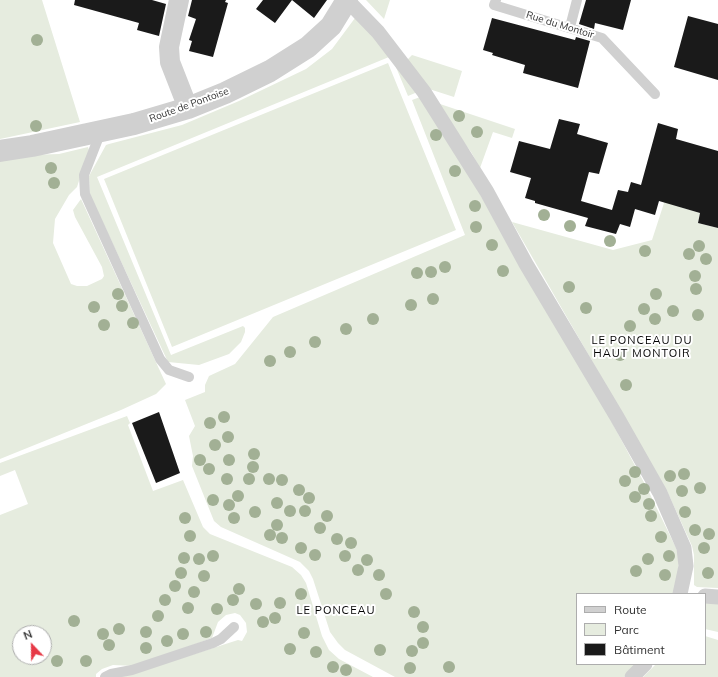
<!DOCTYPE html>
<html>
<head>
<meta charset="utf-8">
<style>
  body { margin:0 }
  #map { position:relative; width:718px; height:677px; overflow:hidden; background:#fff; font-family:Mulish,sans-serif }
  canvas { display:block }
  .legend { position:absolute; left:576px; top:593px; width:130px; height:72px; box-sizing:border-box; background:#fff; border:1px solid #adadad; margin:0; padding:5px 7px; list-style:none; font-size:12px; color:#333 }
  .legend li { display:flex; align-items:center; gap:8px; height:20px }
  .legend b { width:20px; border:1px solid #adadad }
  .north { position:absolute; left:12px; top:625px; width:40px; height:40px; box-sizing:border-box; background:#fff; border:1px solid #adadad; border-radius:50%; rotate:338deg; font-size:11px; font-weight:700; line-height:16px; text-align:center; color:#333 }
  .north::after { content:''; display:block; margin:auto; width:14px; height:18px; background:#e63946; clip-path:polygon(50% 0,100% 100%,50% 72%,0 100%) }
</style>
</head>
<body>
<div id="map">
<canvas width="718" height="677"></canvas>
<ul class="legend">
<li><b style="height:5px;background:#d0d0d0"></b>Route</li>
<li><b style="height:11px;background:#e6ecdf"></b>Parc</li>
<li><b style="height:11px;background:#1a1a1a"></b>Bâtiment</li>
</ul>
<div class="north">N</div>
</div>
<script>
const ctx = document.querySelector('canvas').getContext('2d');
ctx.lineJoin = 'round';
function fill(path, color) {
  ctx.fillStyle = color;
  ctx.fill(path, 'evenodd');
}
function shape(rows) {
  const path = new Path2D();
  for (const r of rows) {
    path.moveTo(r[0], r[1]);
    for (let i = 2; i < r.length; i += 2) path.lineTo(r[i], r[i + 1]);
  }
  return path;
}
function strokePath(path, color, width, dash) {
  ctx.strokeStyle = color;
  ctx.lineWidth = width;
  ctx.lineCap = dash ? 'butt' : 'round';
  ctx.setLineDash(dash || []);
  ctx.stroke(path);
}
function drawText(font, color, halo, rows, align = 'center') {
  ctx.font = font + ' Mulish,sans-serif';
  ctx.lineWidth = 4;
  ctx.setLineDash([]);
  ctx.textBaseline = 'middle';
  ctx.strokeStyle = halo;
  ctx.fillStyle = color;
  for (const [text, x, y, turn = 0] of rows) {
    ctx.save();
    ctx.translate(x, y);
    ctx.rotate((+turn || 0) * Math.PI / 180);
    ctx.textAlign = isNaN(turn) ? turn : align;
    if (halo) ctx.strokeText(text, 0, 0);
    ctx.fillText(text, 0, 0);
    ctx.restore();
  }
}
const green = shape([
  [0,0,42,0,80,122,0,139],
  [366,0,390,0,384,19],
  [355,18,369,29,420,91,408,96,393,60,389,57,97,177,171,355,243,326,245,328,245,332,241,342,229,354,199,365,168,362,90,195,89,176,106,145,109,144,182,125,239,101,306,69,332,49],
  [412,55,462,71,454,97,426,88,407,60],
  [388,63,456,230,172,347,104,179],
  [423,96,607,413,648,490,677,550,679,560,678,574,673,594,577,594,577,664,637,664,624,677,395,677,345,650,338,643,330,632,313,579,309,571,300,562,221,527,214,521,192,466,193,456,189,436,195,426,185,400,205,392,205,385,209,376,235,364,273,317,465,235,412,100],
  [434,102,515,129,512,138,493,132,480,168,471,152],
  [88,147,89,150,77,187,69,195,55,219,53,243,71,284,77,286,87,286,102,279,104,276,102,267,75,217,73,210,81,199,166,384,156,394,121,410,0,459,0,156,59,154],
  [665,200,680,205,680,207,700,213,698,223,718,228,718,588,697,587,694,585,694,555,692,546,667,491,512,222,613,250,652,240],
  [127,416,130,423,128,425,153,491,183,480,203,527,210,534,292,567,301,575,306,583,322,636,329,650,339,659,373,677,115,677,129,675,238,640,242,641,247,632,246,623,240,615,235,613,226,615,218,622,212,638,135,666,113,665,102,669,96,674,96,677,0,677,0,515,28,504,15,470,0,476,0,463],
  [20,633,44,633,44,657,20,657],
  [705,602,718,602,718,632,705,629],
  [705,636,718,640,718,677,643,677,656,664,705,664]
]);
const building = shape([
  [75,0,152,0,166,4,159,36,137,30,139,23,74,5],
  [192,0,226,0,225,2,228,3,213,57,189,51,192,41,189,40,196,19,188,16],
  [263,0,327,0,314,18,292,0,275,23,256,9],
  [586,0,631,0,623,30,595,23,594,29,579,24],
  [688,16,718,24,718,80,674,67],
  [492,18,575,40,576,37,590,41,578,88,523,73,525,65,492,55,493,53,483,50],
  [559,119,580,124,577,134,608,143,599,174,589,172,581,201,612,210,618,190,628,192,631,182,641,185,658,123,678,129,676,139,718,151,718,228,698,223,700,213,659,201,655,215,635,209,630,227,620,224,616,234,585,226,588,218,535,203,535,201,525,198,531,178,510,172,519,141,550,149],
  [159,412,180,473,156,483,132,423]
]);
const service = shape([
  [496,0,494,5,602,38,655,94],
  [570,27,577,0],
  [99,132,98,139,84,175,85,194,160,359,169,370,189,377],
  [105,677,111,674,132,670,213,643,221,639,234,627]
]);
const pedestrian = shape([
  [347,0,378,32,424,92,487,192,526,264,617,417,660,493,684,548,686,566,680,594],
  [705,596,718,597],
  [632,677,645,664]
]);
const minor = shape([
  [179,0,169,47,170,62,188,108]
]);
const tertiary = shape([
  [0,151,32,146,134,124,188,108,225,93,270,71,308,47,331,26,347,0]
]);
const trees = [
  [37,40],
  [459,116],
  [36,126],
  [477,132],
  [436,135],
  [51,168],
  [455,171],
  [54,183],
  [475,206],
  [544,215],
  [570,226],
  [476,227],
  [610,241],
  [492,245],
  [699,246],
  [645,251],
  [689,254],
  [706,259],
  [445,267],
  [503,271],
  [431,272],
  [417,273],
  [695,276],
  [569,287],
  [696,289],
  [118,294],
  [656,294],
  [433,299],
  [411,305],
  [122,306],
  [94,307],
  [586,308],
  [644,309],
  [673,311],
  [698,315],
  [373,319],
  [655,319],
  [133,323],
  [104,325],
  [630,326],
  [346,329],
  [315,342],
  [290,352],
  [620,355],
  [270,361],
  [626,385],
  [224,417],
  [210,423],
  [228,437],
  [215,445],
  [254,454],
  [200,460],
  [229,460],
  [253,467],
  [209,469],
  [635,472],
  [684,474],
  [670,476],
  [227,479],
  [249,479],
  [269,479],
  [282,480],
  [625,481],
  [700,488],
  [644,489],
  [299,490],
  [682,491],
  [238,496],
  [635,497],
  [309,498],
  [213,500],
  [277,503],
  [649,504],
  [229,505],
  [290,511],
  [305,511],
  [255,512],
  [685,512],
  [327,516],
  [651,516],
  [185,518],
  [234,518],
  [277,525],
  [320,528],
  [695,530],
  [709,534],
  [270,535],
  [190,536],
  [661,537],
  [282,538],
  [337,539],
  [351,543],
  [301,548],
  [704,548],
  [315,555],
  [213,556],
  [345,556],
  [669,556],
  [184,558],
  [199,559],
  [648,559],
  [367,560],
  [358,570],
  [636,571],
  [181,573],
  [708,573],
  [379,575],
  [665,575],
  [204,576],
  [175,586],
  [239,589],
  [194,592],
  [301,594],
  [386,594],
  [165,600],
  [233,600],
  [280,603],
  [256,604],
  [188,608],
  [217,609],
  [414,612],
  [158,616],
  [275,618],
  [74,621],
  [263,622],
  [423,627],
  [119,629],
  [146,632],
  [206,632],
  [304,633],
  [103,634],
  [183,634],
  [167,641],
  [423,643],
  [109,645],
  [146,648],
  [290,649],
  [380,650],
  [412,651],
  [316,652],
  [57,661],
  [86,661],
  [333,667],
  [449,667],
  [410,668],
  [346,670]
];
const streetNames = [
  ["Rue du Montoir",560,25,17],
  ["Route de Pontoise",189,105,-20]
];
const neighbourhoodNames = [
  ["LE PONCEAU DU",642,341],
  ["HAUT MONTOIR",642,354],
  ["LE PONCEAU",336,611]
];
fill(green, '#e6ecdf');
fill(building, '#1a1a1a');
strokePath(service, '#d0d0d0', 10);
strokePath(pedestrian, '#d0d0d0', 15);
strokePath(minor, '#d0d0d0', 20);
strokePath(tertiary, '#d0d0d0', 22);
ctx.fillStyle = '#a2b095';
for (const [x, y] of trees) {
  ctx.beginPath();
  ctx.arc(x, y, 6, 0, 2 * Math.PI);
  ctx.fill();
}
drawText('10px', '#333', '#fff', streetNames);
ctx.letterSpacing = '1px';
drawText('11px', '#000', '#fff', neighbourhoodNames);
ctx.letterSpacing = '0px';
</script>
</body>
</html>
